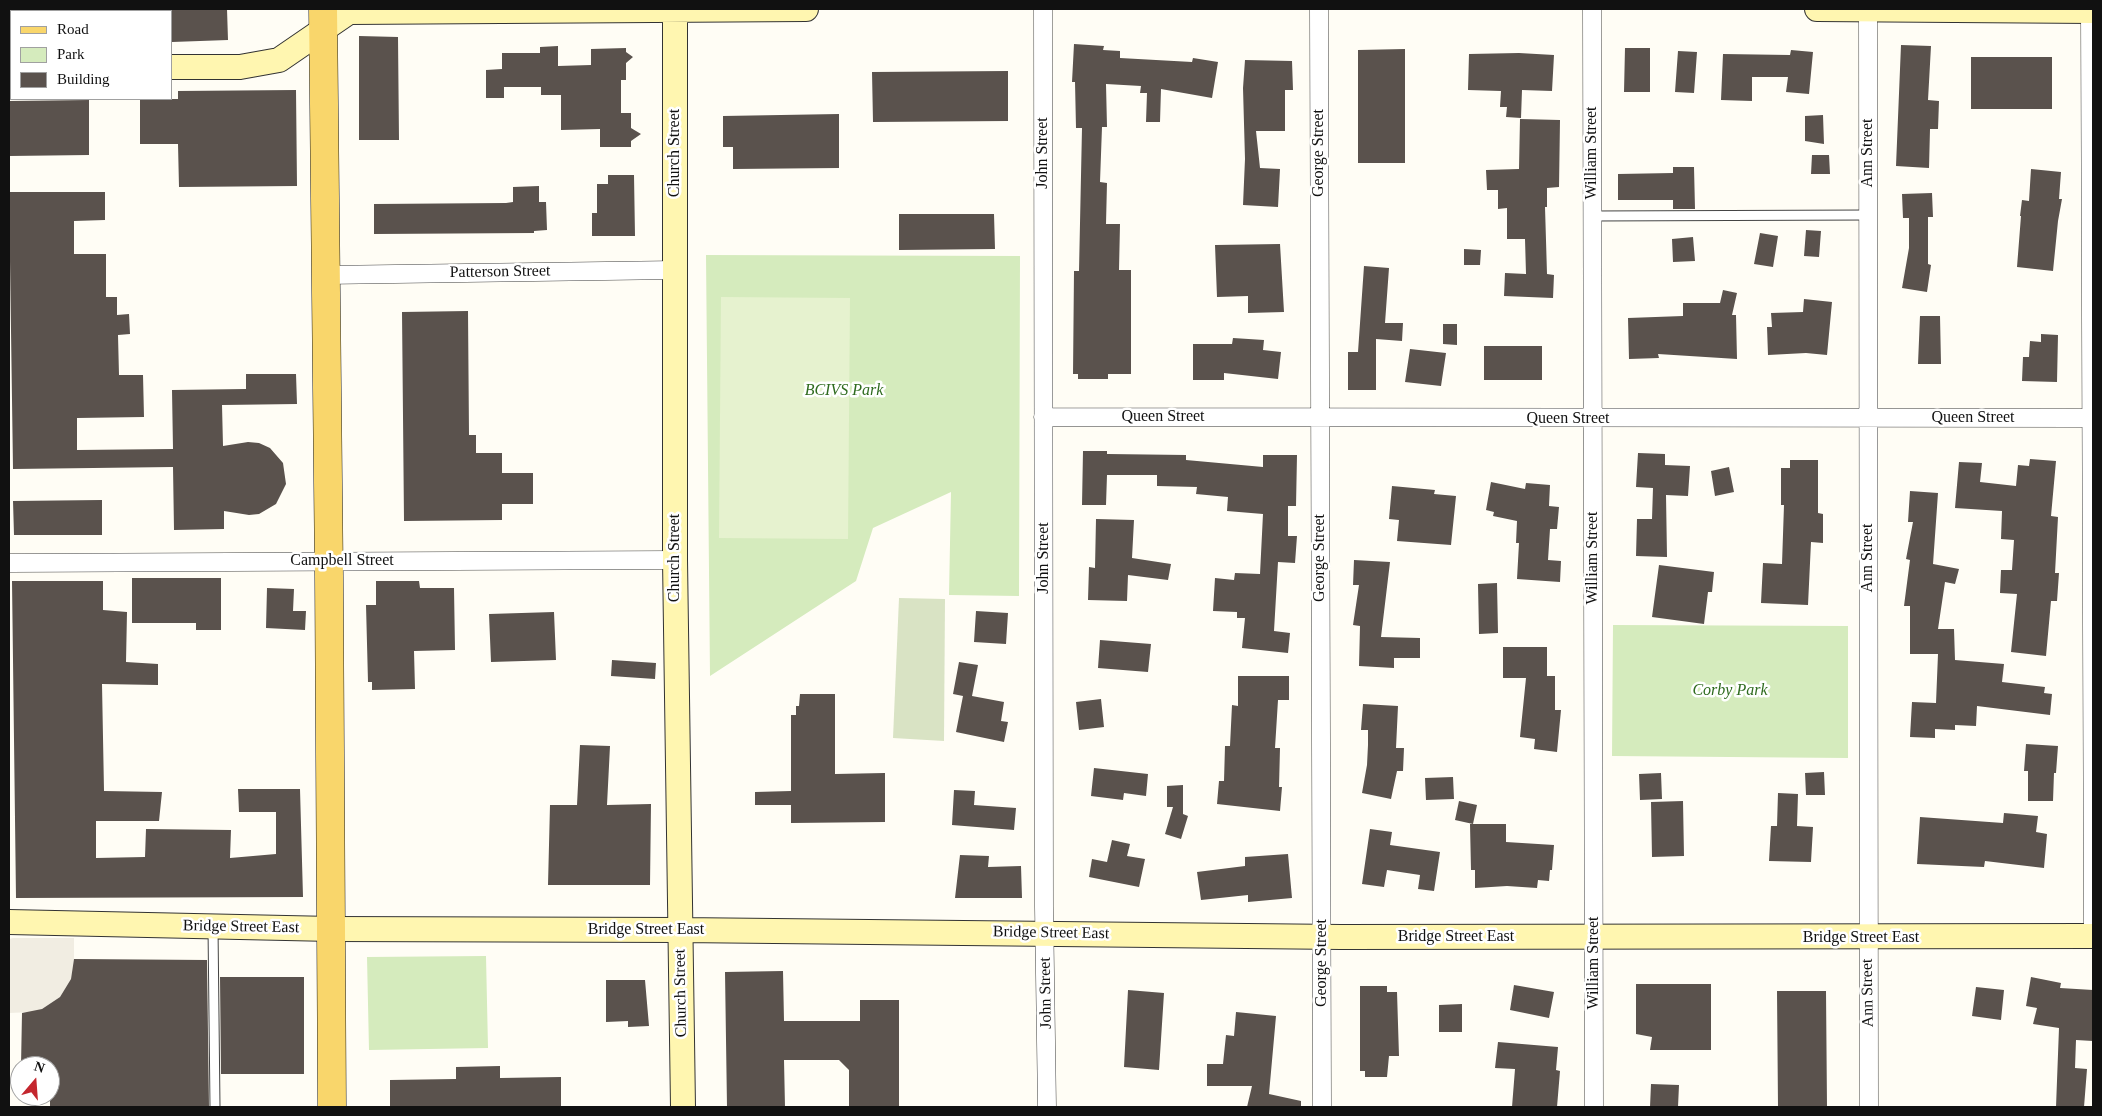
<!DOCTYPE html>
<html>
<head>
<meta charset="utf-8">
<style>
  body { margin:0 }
  #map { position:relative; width:2102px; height:1116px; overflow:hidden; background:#fffdf5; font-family:"Times New Roman",serif }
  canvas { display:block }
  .frame { position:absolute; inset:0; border:10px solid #111; pointer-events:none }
  .legend { position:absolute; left:10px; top:10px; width:162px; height:90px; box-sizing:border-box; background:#fff; border:1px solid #a0a0a0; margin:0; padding:6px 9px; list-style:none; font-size:15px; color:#111 }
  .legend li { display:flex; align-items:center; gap:10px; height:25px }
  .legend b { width:25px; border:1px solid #a0a0a0 }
  .north { position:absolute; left:10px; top:1056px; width:50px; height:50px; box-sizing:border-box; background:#fff; border:1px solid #a0a0a0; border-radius:50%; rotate:18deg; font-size:14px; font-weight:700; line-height:20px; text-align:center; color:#111 }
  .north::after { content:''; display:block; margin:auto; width:18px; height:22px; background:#c4262e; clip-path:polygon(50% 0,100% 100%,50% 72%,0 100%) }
</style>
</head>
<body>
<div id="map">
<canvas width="2102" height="1116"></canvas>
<div class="frame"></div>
<ul class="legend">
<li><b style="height:6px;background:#f9d66b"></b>Road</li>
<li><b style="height:14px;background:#d5ebbd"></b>Park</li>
<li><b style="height:14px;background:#5a524d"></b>Building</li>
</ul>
<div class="north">N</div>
</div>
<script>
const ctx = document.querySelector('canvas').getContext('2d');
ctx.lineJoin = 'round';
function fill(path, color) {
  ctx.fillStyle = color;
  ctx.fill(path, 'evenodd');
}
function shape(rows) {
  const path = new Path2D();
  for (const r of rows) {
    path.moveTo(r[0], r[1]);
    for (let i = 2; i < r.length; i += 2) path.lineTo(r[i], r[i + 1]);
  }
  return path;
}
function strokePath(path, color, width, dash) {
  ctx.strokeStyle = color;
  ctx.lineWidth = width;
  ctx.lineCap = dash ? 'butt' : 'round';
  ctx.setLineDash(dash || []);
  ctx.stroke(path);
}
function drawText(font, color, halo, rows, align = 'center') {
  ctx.font = font + ' "Times New Roman",serif';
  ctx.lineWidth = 5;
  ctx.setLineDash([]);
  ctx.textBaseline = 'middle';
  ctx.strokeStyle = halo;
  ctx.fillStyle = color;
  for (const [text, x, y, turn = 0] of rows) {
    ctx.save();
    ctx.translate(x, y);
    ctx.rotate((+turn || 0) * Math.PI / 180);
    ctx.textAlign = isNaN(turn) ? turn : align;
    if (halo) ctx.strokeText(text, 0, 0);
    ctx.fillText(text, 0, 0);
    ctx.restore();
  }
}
const green = shape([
  [706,255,1020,256,1019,596,949,595,951,492,873,528,856,581,710,676],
  [1613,625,1848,626,1848,758,1612,756],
  [486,956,488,1048,369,1050,367,957]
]);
const cemetery = shape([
  [899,598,945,599,944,741,893,738]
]);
const pitch = shape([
  [721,297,850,298,848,539,719,538]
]);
const plaza = shape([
  [13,938,74,938,74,959,71,979,60,997,42,1009,32,1012,9,1013,9,939]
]);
const building = shape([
  [171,9,227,9,228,40,172,42],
  [359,36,398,37,399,140,359,140],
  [1074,44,1104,46,1103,50,1120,51,1120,58,1192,62,1193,58,1218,62,1212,98,1161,89,1160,122,1146,122,1147,93,1140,93,1141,86,1106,84,1107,127,1102,127,1100,182,1107,183,1106,224,1120,224,1119,270,1131,270,1131,374,1108,374,1108,379,1078,379,1078,374,1073,374,1074,271,1079,271,1082,128,1076,128,1075,82,1072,82],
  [1901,45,1931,46,1928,100,1939,101,1938,129,1930,129,1929,168,1896,166],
  [558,46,558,66,591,65,591,49,626,48,626,52,633,57,626,63,626,80,621,80,621,113,631,113,631,128,641,134,631,141,631,147,600,147,600,129,561,130,561,95,541,95,541,87,504,87,504,98,486,98,486,70,502,69,502,53,540,53,540,47],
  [1625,48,1650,48,1650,92,1624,92],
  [1405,49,1405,163,1358,163,1358,50],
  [1791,50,1813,52,1809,94,1786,92,1788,77,1752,77,1752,101,1721,100,1723,54,1790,55],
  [1678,51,1697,52,1694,93,1675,92],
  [1519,53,1554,55,1552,91,1522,90,1521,118,1506,117,1507,107,1500,107,1501,91,1468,90,1469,54],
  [1971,57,2052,57,2052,109,1971,109],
  [1245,60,1292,61,1293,90,1285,90,1285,131,1256,131,1260,168,1280,169,1278,207,1243,205,1245,159,1243,88],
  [1008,71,1008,121,873,122,872,72],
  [296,90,297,186,179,187,178,144,140,144,140,99,178,99,178,91],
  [89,100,89,155,9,156,9,101],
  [839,114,839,168,733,169,733,147,723,147,723,116],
  [1823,115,1824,144,1805,141,1805,116],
  [1520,119,1560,120,1559,187,1547,188,1547,207,1545,207,1547,274,1554,275,1553,298,1504,296,1505,273,1526,274,1525,239,1507,239,1507,208,1498,209,1498,190,1487,190,1486,170,1519,169],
  [1812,155,1829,155,1830,174,1811,174],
  [1673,167,1694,167,1695,209,1673,209,1673,200,1618,200,1618,174,1673,173],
  [2031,169,2061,172,2059,199,2062,199,2058,221,2053,271,2017,267,2021,216,2020,216,2022,200,2029,201],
  [608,175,634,175,635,236,592,236,592,213,597,213,597,184,608,184],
  [539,186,539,202,546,202,547,230,534,231,534,233,374,234,374,204,506,203,513,202,513,187],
  [9,192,105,192,105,220,74,221,74,254,106,254,106,297,117,297,117,315,129,314,130,334,118,335,119,375,143,375,144,417,77,418,77,450,173,449,172,390,246,389,246,374,296,374,297,404,222,405,223,446,248,442,259,443,270,448,283,463,286,484,276,504,259,514,249,515,224,511,224,529,174,530,173,467,13,469],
  [1932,193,1933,217,1928,217,1928,264,1931,265,1927,292,1902,288,1909,248,1909,218,1903,218,1902,194],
  [899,214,994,214,995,249,899,250],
  [1806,230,1821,231,1819,257,1804,256],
  [1760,233,1778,236,1773,267,1754,264],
  [1693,237,1695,261,1673,262,1672,239],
  [1280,244,1284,312,1248,313,1248,296,1217,297,1215,245],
  [1464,249,1481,250,1480,265,1464,265],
  [1364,266,1389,268,1385,323,1403,323,1402,341,1376,339,1376,390,1348,390,1348,352,1358,352],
  [1723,290,1737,293,1732,315,1736,315,1737,359,1658,354,1659,358,1629,359,1628,318,1683,316,1683,303,1720,303],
  [1804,299,1832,302,1827,355,1806,353,1768,355,1767,327,1772,327,1771,313,1803,312],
  [468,311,469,435,476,435,476,453,502,453,502,473,533,473,533,504,502,504,502,520,404,521,402,312],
  [1920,316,1940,316,1941,364,1918,364],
  [1443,324,1457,324,1457,345,1443,344],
  [2041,334,2058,335,2057,382,2022,381,2023,357,2029,357,2030,341,2041,342],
  [1233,338,1264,340,1263,350,1281,352,1278,379,1224,373,1224,380,1193,380,1193,344,1232,344],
  [1484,346,1542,346,1542,380,1484,380],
  [1410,349,1446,353,1441,386,1405,382],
  [1083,451,1107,451,1107,454,1186,455,1186,460,1263,467,1263,455,1297,455,1296,506,1288,506,1288,536,1297,536,1295,563,1278,562,1274,631,1290,633,1288,653,1242,648,1245,618,1237,618,1237,612,1213,611,1215,578,1234,580,1235,573,1260,574,1263,514,1227,511,1228,497,1196,494,1197,487,1157,486,1157,475,1107,475,1106,505,1082,505],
  [1638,453,1665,454,1665,465,1690,466,1688,496,1666,495,1667,557,1636,556,1637,519,1652,519,1653,488,1636,487],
  [2030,459,2056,461,2051,516,2058,517,2055,573,2059,573,2057,601,2051,601,2046,656,2011,652,2017,594,2000,593,2001,570,2012,570,2014,540,2001,539,2002,511,1955,508,1959,462,1982,463,1980,482,2016,486,2018,465,2029,466],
  [1790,460,1818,460,1818,513,1823,514,1823,543,1811,542,1808,605,1761,603,1763,563,1782,564,1784,505,1781,505,1781,468,1790,468],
  [1729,467,1734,492,1715,496,1711,471],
  [1491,482,1525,489,1526,483,1550,485,1549,506,1559,507,1557,529,1550,529,1548,560,1561,561,1560,582,1517,579,1519,543,1516,543,1517,521,1493,516,1494,512,1486,510],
  [1392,486,1435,490,1434,494,1456,496,1451,545,1397,541,1399,520,1389,519],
  [1910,491,1938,493,1933,564,1959,569,1955,584,1945,582,1938,629,1954,629,1955,660,2004,664,2002,682,2045,687,2044,693,2052,694,2050,715,1977,706,1976,726,1955,725,1955,730,1935,729,1935,738,1910,737,1912,702,1936,703,1938,654,1910,654,1910,606,1904,606,1910,560,1906,559,1913,522,1908,522],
  [102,500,102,535,14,535,13,501],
  [1096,519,1134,520,1132,558,1171,564,1168,580,1128,575,1127,601,1088,600,1089,567,1095,568],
  [1354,560,1390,562,1381,637,1420,638,1420,658,1394,658,1394,668,1359,666,1360,626,1353,625,1359,585,1353,585],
  [1659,565,1714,572,1712,592,1708,592,1704,624,1652,617],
  [132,578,221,578,221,630,196,630,196,623,132,623],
  [12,581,103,581,103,610,127,612,126,662,158,664,158,685,102,684,104,791,162,792,159,821,96,821,96,858,145,857,146,829,231,830,230,858,276,854,276,812,239,812,238,789,300,789,303,897,16,898],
  [376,581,419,581,420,588,454,588,455,650,414,651,415,689,372,690,372,682,368,682,366,605,376,605],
  [1497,583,1498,633,1479,634,1478,584],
  [267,588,294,589,293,611,306,611,305,630,266,628],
  [976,611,1008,613,1006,644,974,642],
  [554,612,556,660,491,662,489,614],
  [1100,640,1151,644,1148,672,1098,668],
  [1503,647,1547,647,1547,676,1555,676,1555,710,1561,710,1557,752,1534,749,1535,739,1520,737,1526,678,1503,678],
  [612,660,656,663,655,679,611,676],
  [959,662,978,665,972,696,1004,702,1001,721,1008,722,1004,742,956,732,963,696,953,694],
  [1238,676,1289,676,1289,700,1278,700,1275,748,1280,748,1279,787,1282,787,1280,811,1217,804,1219,781,1224,781,1225,746,1230,746,1232,705,1238,706],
  [800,694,835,694,835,774,885,773,885,822,791,823,791,805,755,805,755,792,791,791,791,715,796,715,796,706,799,706],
  [1101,699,1104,727,1079,730,1076,702],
  [1363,704,1398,706,1396,748,1404,748,1403,771,1397,771,1391,799,1362,793,1367,765,1368,745,1368,730,1361,730],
  [2026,744,2058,746,2056,773,2054,773,2053,801,2028,801,2028,771,2024,771],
  [580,745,610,746,607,805,651,804,650,885,548,885,550,805,577,805],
  [1094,768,1148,774,1146,796,1124,793,1123,800,1091,796],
  [1824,772,1825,795,1806,795,1805,773],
  [1661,773,1662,799,1640,800,1639,774],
  [1453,777,1454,799,1426,800,1425,778],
  [1183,785,1183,814,1188,816,1181,839,1165,834,1173,807,1167,807,1167,786],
  [954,790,975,791,974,805,1016,808,1014,830,952,825],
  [1778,793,1798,794,1797,826,1813,827,1811,862,1769,861,1771,826,1777,826],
  [1459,801,1477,805,1473,824,1455,820],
  [1683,801,1684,856,1652,857,1651,802],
  [2004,813,2038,816,2036,832,2047,834,2044,868,1985,861,1984,867,1917,864,1920,817,2003,823],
  [1470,824,1506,824,1506,842,1554,845,1552,870,1550,870,1549,881,1538,880,1537,888,1507,886,1475,888,1475,870,1471,870],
  [1370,829,1392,832,1390,845,1440,852,1434,891,1418,889,1420,875,1387,870,1384,887,1362,884],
  [1112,840,1130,844,1127,856,1145,859,1139,887,1089,877,1092,859,1107,862],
  [1288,854,1292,898,1248,902,1248,895,1201,900,1197,872,1245,866,1245,857],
  [960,855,989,856,988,867,1021,866,1022,898,955,898],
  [74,959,207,960,209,1107,50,1107,50,1066,21,1066,22,1013,42,1009,60,997,71,979],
  [783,971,784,1021,860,1021,860,1000,899,1000,899,1107,849,1107,849,1070,839,1060,784,1060,785,1107,727,1107,725,972],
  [220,977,304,977,304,1074,221,1074],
  [2031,977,2061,983,2060,988,2093,990,2093,1041,2076,1040,2075,1068,2087,1069,2084,1107,2056,1107,2059,1028,2033,1024,2037,1008,2026,1006],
  [606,980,645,980,649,1026,628,1027,628,1021,606,1022],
  [1636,984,1711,984,1711,1050,1650,1050,1652,1037,1636,1034],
  [1514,985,1554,992,1549,1018,1510,1010],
  [1360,986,1387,986,1387,992,1397,992,1399,1056,1389,1056,1387,1077,1365,1077,1365,1071,1360,1071],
  [1976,987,2004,990,2001,1020,1972,1016],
  [1128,990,1164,993,1159,1070,1124,1067],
  [1777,991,1826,991,1827,1107,1778,1107],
  [1462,1004,1462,1032,1439,1032,1439,1005],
  [1236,1012,1276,1016,1269,1094,1301,1101,1301,1107,1247,1107,1252,1086,1207,1086,1207,1064,1223,1064,1226,1035,1234,1036],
  [1498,1042,1558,1047,1556,1070,1560,1071,1557,1107,1512,1107,1515,1069,1495,1068],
  [500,1066,500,1078,561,1077,561,1107,390,1107,390,1080,456,1079,456,1067],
  [1651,1084,1679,1085,1678,1107,1650,1107]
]);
const lane = shape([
  [1592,216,1868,215],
  [213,927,215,1107]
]);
const street = shape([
  [1043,9,1044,907,1047,1107],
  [1319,9,1322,1107],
  [1592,9,1594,1107],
  [1868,9,1869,1107],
  [2090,9,2093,930],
  [325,275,675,270],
  [1043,417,2093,418],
  [9,563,675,560]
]);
const secondary = shape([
  [675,9,675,560,683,1107],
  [1817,9,2093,11],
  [9,64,11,65],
  [171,67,240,67,279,60,349,12,806,9],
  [9,922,332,929,680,930,1341,937,2093,936]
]);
const primary = shape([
  [323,9,329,576,332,1107]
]);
const streetNames = [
  ["Church Street",675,153,-90],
  ["John Street",1043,153,-90],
  ["George Street",1319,153,-90],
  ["William Street",1592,153,-90],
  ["Ann Street",1868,153,-90],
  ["Patterson Street",500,272,-1],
  ["Queen Street",1163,417],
  ["Queen Street",1973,418],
  ["Queen Street",1568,419],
  ["Church Street",675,558,-90],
  ["John Street",1044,558,-90],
  ["George Street",1320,558,-90],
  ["William Street",1593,558,-90],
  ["Ann Street",1868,558,-90],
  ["Campbell Street",342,561],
  ["Bridge Street East",241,927,1],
  ["Bridge Street East",646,930],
  ["Bridge Street East",1051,933,1],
  ["Bridge Street East",1456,937],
  ["Bridge Street East",1861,938],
  ["George Street",1322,963,-90],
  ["William Street",1594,963,-90],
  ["Church Street",681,993,-91],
  ["John Street",1046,993,-91],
  ["Ann Street",1868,993,-91]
];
const parkNames = [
  ["BCIVS Park",844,391],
  ["Corby Park",1730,691]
];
fill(green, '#d5ebbd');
fill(cemetery, '#d9e3c4');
fill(pitch, '#e6f2cf');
fill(plaza, '#f1ede2');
fill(building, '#5a524d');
strokePath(lane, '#444', 11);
strokePath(street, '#444', 19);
strokePath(secondary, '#333', 26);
strokePath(primary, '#222', 29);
strokePath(lane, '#fff', 9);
strokePath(street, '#fff', 18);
strokePath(secondary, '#fff6b0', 24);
strokePath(primary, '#f9d66b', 28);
drawText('16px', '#111', '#fff', streetNames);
drawText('italic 16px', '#2f6b1f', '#fff', parkNames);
</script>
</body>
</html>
